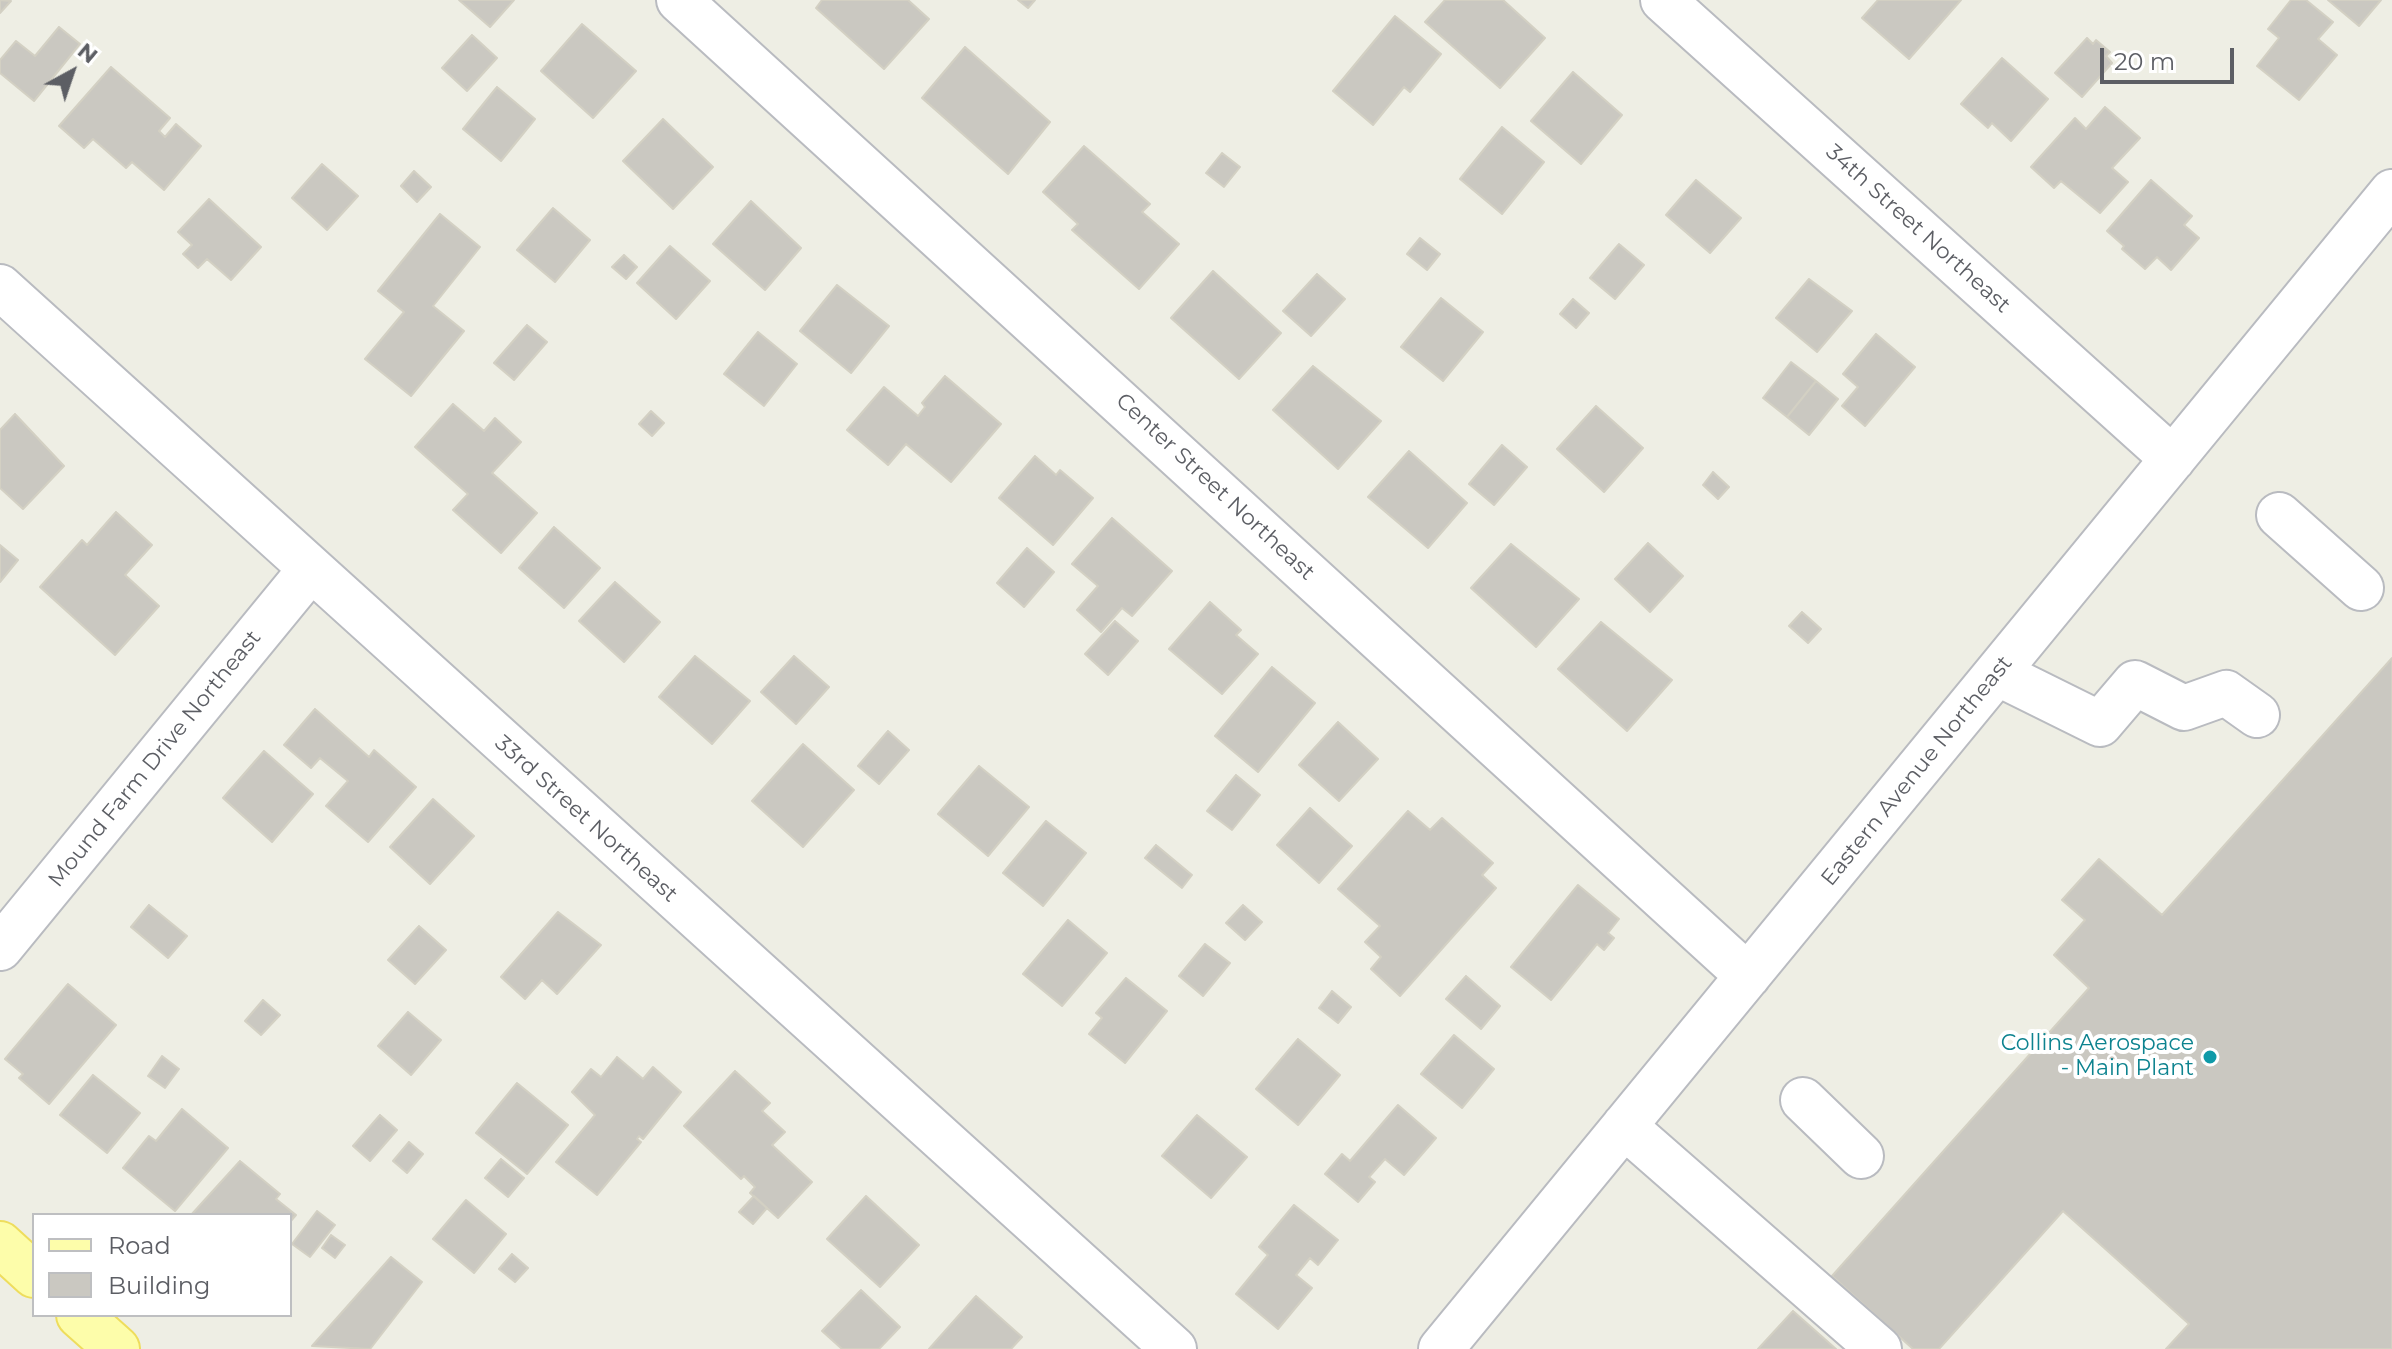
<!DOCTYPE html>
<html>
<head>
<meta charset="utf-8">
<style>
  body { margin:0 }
  #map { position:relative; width:2392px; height:1349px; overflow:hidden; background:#eeeee4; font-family:Montserrat,sans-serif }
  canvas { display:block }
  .legend { position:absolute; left:32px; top:1213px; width:260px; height:104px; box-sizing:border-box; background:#fff; border:2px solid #bebfc1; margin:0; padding:10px 14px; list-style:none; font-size:24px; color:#5c5e64 }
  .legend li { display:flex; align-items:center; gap:16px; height:40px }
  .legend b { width:40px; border:2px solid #bebfc1 }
  .north { position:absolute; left:32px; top:32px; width:80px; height:80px; -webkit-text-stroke:6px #fff; paint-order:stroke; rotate:40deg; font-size:22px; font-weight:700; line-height:32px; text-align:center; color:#5c5e64 }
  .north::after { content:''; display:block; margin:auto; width:28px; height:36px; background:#5c5e64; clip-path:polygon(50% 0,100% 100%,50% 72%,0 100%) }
  .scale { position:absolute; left:2100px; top:48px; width:134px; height:36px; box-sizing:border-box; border:4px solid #5c5e64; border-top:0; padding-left:10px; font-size:24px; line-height:28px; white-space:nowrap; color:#5c5e64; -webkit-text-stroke:6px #fff; paint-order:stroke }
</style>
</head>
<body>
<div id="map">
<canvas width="2392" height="1349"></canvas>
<ul class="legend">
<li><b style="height:10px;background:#fdfdaa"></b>Road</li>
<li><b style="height:22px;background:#cac8c1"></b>Building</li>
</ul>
<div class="north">N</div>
<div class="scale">20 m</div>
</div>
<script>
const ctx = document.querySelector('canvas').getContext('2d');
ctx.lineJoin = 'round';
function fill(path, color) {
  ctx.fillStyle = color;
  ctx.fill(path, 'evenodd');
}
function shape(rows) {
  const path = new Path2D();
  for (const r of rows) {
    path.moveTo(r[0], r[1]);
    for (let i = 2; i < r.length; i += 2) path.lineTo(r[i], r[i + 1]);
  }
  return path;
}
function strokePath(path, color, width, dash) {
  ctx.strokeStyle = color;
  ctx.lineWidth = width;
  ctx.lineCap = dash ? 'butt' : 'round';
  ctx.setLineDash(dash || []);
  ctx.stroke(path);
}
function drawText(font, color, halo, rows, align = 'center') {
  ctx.font = font + ' Montserrat,sans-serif';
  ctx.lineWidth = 8;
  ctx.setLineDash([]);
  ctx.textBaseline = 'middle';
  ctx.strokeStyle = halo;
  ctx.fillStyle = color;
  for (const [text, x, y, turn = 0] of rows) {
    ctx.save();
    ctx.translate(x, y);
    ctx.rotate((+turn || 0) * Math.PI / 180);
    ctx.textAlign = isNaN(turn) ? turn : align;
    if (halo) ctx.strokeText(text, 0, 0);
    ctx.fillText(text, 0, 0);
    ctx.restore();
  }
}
const building = shape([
  [0,0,11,1,0,13,0,0],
  [459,0,514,0,490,27,459,0],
  [822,0,908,0,929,19,884,69,816,8,822,0],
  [1018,0,1035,0,1028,8,1018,0],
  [1445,0,1503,0,1545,38,1500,88,1425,22,1445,0],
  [1878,0,1961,0,1909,59,1862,18,1878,0],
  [2291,0,2306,0,2333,22,2318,39,2337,55,2299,100,2257,66,2279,38,2268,29,2291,0],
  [2328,0,2381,0,2359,26,2328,0],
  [1395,16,1441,54,1410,92,1404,87,1373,125,1333,91,1395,16],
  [582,24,636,71,593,118,541,71,582,24],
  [59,27,80,44,34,101,0,73,0,60,16,41,35,56,59,27],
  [472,35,497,58,467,91,442,68,472,35],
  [2087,38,2093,44,2096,40,2110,52,2106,56,2112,63,2082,97,2055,73,2087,38],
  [965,47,1050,122,1008,174,922,98,965,47],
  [2002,58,2048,99,2011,141,1992,123,1988,128,1961,104,2002,58],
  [111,67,170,118,159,131,165,137,176,124,201,146,164,190,132,162,126,168,93,139,84,148,59,126,111,67],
  [1573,72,1622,115,1581,164,1531,121,1573,72],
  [497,87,535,119,501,161,463,129,497,87],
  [2105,107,2140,138,2112,168,2128,182,2100,213,2061,181,2054,188,2031,167,2075,118,2086,129,2105,107],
  [663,119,713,167,673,209,623,161,663,119],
  [1502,127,1544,162,1502,214,1460,179,1502,127],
  [1084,146,1150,204,1142,212,1179,244,1139,289,1072,230,1078,224,1043,192,1084,146],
  [1222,153,1240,167,1224,187,1206,173,1222,153],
  [322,164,358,196,327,230,292,198,322,164],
  [414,171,431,187,417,202,401,186,414,171],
  [1696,180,1741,218,1710,253,1666,215,1696,180],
  [2151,180,2192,216,2184,225,2199,238,2171,270,2157,257,2145,269,2122,249,2124,246,2107,231,2151,180],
  [209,199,261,247,231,280,207,259,198,268,183,254,192,245,178,232,209,199],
  [751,201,801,248,765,290,713,244,751,201],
  [553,208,590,240,555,282,517,250,553,208],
  [440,214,480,247,433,306,464,331,411,396,365,359,404,312,378,291,440,214],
  [1420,238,1440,254,1427,270,1407,254,1420,238],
  [1619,244,1644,265,1615,299,1590,278,1619,244],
  [670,246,710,281,676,319,637,283,670,246],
  [624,255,637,267,626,279,612,267,624,255],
  [1213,271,1281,333,1239,379,1171,318,1213,271],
  [1317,274,1345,299,1311,336,1283,311,1317,274],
  [1809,279,1852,311,1817,352,1776,318,1809,279],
  [837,285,889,326,851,373,800,331,837,285],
  [1441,298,1483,332,1443,381,1401,347,1441,298],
  [1573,299,1589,313,1576,328,1560,314,1573,299],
  [527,325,547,342,514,380,494,363,527,325],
  [758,332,797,364,764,406,724,374,758,332],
  [1876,334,1915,367,1865,426,1842,406,1858,387,1843,374,1876,334],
  [1791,362,1816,381,1787,417,1763,398,1791,362],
  [1313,366,1381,421,1338,469,1273,410,1313,366],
  [945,376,1001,424,951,482,906,444,888,465,847,430,884,387,918,416,925,407,922,403,945,376],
  [1816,381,1838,399,1809,435,1787,417,1816,381],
  [453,404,484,431,495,418,521,442,492,473,537,513,501,553,453,510,468,494,415,447,453,404],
  [1596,406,1643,448,1604,492,1557,449,1596,406],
  [651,411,664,423,652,436,639,424,651,411],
  [15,414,64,466,23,509,0,488,0,430,15,414],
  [1502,445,1527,467,1494,505,1469,484,1502,445],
  [1409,451,1467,503,1428,548,1368,497,1409,451],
  [1035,456,1056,475,1060,470,1093,498,1053,545,999,498,1035,456],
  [1713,472,1729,487,1718,499,1703,485,1713,472],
  [116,512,152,545,125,575,159,606,115,655,40,587,82,540,87,545,116,512],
  [1112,518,1172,571,1132,616,1122,608,1101,632,1077,610,1098,586,1072,564,1112,518],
  [554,527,600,568,564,608,519,568,554,527],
  [1648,543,1683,576,1650,612,1615,579,1648,543],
  [1511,544,1579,599,1536,647,1471,588,1511,544],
  [0,545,18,560,0,582,0,545],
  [1027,548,1054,572,1024,607,997,583,1027,548],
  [615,582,660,622,624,662,579,621,615,582],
  [1210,602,1241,630,1236,635,1258,654,1222,694,1169,649,1210,602],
  [1802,612,1821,629,1808,643,1789,626,1802,612],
  [1115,621,1138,641,1108,675,1085,654,1115,621],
  [1601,622,1672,680,1627,731,1558,669,1601,622],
  [695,656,750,701,712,744,659,697,695,656],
  [794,656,829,687,796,724,761,692,794,656],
  [2392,658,2392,1349,2166,1349,2189,1324,2063,1211,1939,1349,1913,1349,1832,1276,2089,988,2054,955,2085,920,2062,900,2099,859,2162,915,2392,658],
  [1272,667,1315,703,1258,772,1215,736,1272,667],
  [315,709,369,757,374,750,416,787,368,842,326,806,348,781,320,758,311,768,284,745,315,709],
  [1338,722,1378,759,1339,801,1299,765,1338,722],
  [888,731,909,750,879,784,858,766,888,731],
  [803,744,854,790,803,847,752,801,803,744],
  [264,751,313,794,272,842,223,798,264,751],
  [979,766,1029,807,988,856,938,814,979,766],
  [1236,775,1260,795,1232,830,1207,811,1236,775],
  [433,799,474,836,430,884,390,847,433,799],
  [1310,808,1352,846,1319,883,1277,845,1310,808],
  [1408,811,1430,830,1442,818,1493,863,1482,875,1496,888,1400,996,1371,969,1381,957,1365,942,1380,926,1338,889,1408,811],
  [1046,821,1086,853,1043,906,1003,873,1046,821],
  [1156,845,1192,875,1182,888,1145,858,1156,845],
  [1578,885,1619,919,1608,933,1614,938,1604,950,1597,944,1551,1000,1511,967,1578,885],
  [149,905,187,936,168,958,131,927,149,905],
  [1243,905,1262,922,1245,940,1226,923,1243,905],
  [558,912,601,945,557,994,542,980,525,999,501,977,558,912],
  [1068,920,1107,953,1062,1006,1023,974,1068,920],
  [419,926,446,950,415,984,388,960,419,926],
  [1205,944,1230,963,1203,996,1179,976,1205,944],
  [1466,976,1500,1006,1481,1029,1446,999,1466,976],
  [1126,978,1167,1011,1125,1063,1089,1034,1102,1018,1096,1013,1126,978],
  [68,984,116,1025,49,1104,19,1078,23,1074,5,1059,68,984],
  [1332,991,1351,1007,1338,1023,1319,1008,1332,991],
  [263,1000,280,1015,261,1035,245,1021,263,1000],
  [408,1012,441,1040,411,1075,378,1046,408,1012],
  [1454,1035,1494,1069,1462,1108,1421,1074,1454,1035],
  [1298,1039,1340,1075,1298,1125,1256,1089,1298,1039],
  [162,1056,179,1069,165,1088,148,1076,162,1056],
  [617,1057,643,1079,653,1067,681,1092,643,1139,639,1136,637,1139,641,1142,597,1195,556,1162,595,1115,572,1092,591,1069,601,1077,617,1057],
  [735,1071,770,1103,762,1111,785,1132,772,1145,812,1182,778,1218,750,1193,755,1187,744,1176,741,1179,684,1126,735,1071],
  [93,1075,140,1113,107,1153,60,1115,93,1075],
  [517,1083,568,1125,527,1174,476,1133,517,1083],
  [1398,1105,1436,1138,1404,1175,1385,1159,1369,1177,1375,1182,1358,1202,1325,1174,1342,1154,1350,1161,1398,1105],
  [182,1109,228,1148,175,1211,123,1168,149,1136,156,1141,182,1109],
  [380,1115,397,1130,370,1161,353,1146,380,1115],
  [1197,1115,1247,1157,1211,1198,1162,1156,1197,1115],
  [409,1142,423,1154,407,1173,393,1161,409,1142],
  [501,1159,524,1178,508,1197,485,1178,501,1159],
  [240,1161,280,1194,276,1199,296,1215,290,1222,290,1215,191,1215,240,1161],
  [754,1196,767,1208,753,1224,739,1212,754,1196],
  [866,1196,919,1245,880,1287,827,1239,866,1196],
  [466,1200,506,1234,474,1273,433,1239,466,1200],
  [1294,1205,1338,1240,1318,1265,1310,1258,1296,1275,1312,1288,1278,1329,1236,1294,1268,1255,1259,1247,1294,1205],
  [317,1211,335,1225,310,1257,292,1244,317,1211],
  [331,1235,345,1245,335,1258,322,1248,331,1235],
  [512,1254,528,1268,515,1282,499,1269,512,1254],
  [391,1257,422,1282,370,1349,312,1346,391,1257],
  [861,1290,900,1327,879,1349,842,1349,822,1331,861,1290],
  [976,1296,1022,1337,1011,1349,929,1349,976,1296],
  [1793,1311,1836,1349,1758,1349,1793,1311]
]);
const minor = shape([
  [679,0,1748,976],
  [1663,0,2173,459],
  [0,287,1174,1349],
  [2279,515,2361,588],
  [1997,673,2100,724,2135,683,2184,708,2226,693,2257,715],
  [0,948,310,570],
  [1803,1100,1861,1156],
  [1624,1126,1879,1349],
  [1441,1349,2392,192]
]);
const major = shape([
  [0,1244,34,1275],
  [79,1315,117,1349]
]);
const markers = [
  [2210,1057,8,"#0f9aa8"]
];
const streetNames = [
  ["34th Street Northeast",1918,229,42],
  ["Center Street Northeast",1215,487,43],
  ["Mound Farm Drive Northeast",155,759,-51],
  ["Eastern Avenue Northeast",1917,771,-51],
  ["33rd Street Northeast",586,819,42]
];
const cultureNames = [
  ["Collins Aerospace",2194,1044],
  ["- Main Plant",2194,1069]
];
fill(building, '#cac8c1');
strokePath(building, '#d3d0c3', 2);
strokePath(minor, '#b9bbc0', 48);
strokePath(major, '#eedd5d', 48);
strokePath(minor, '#fff', 44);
strokePath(major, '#fdfdaa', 44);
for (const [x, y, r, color] of markers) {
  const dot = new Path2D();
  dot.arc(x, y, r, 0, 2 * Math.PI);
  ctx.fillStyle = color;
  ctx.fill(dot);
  strokePath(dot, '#fff', 3);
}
drawText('22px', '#5c5e64', '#fff', streetNames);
drawText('22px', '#0d838f', '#fff', cultureNames, 'right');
</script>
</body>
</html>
